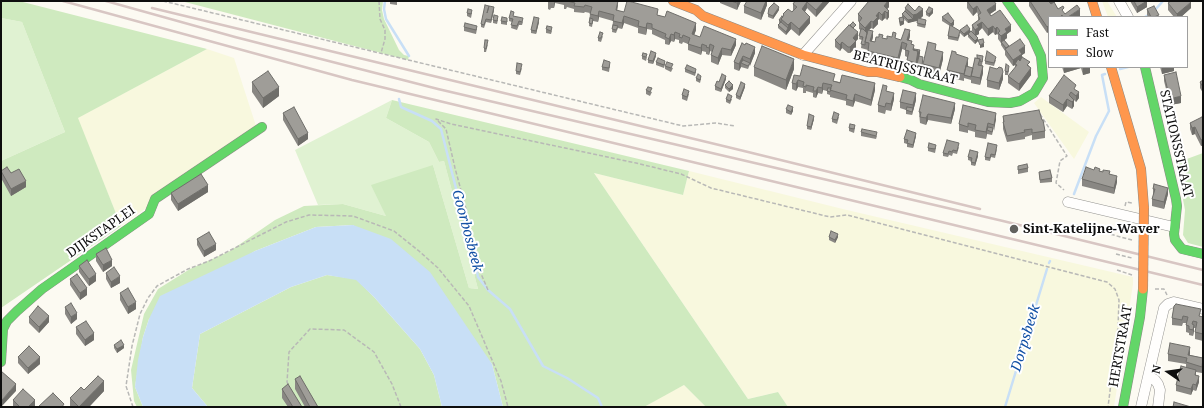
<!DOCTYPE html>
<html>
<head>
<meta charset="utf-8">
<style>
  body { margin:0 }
  #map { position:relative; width:1204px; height:408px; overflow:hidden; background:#fcfaf2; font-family:"Noto Serif",serif }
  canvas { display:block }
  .frame { position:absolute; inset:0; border:2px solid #0e0e0e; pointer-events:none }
  .legend { position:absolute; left:1048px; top:16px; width:140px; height:52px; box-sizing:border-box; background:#fff; border:1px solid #9f9f9f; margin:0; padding:5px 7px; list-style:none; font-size:12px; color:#0e0e0e }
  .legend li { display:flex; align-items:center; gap:8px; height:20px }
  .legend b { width:20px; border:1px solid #9f9f9f }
  .north { position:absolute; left:1148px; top:352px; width:40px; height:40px; -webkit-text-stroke:3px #fff; paint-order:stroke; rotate:283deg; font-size:11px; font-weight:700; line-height:16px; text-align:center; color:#0e0e0e }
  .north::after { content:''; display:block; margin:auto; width:14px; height:18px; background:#0e0e0e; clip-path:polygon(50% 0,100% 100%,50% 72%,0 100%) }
</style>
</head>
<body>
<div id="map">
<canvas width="1204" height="408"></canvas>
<div class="frame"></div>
<ul class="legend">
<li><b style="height:5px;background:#63d668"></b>Fast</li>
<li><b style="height:5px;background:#ff974d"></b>Slow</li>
</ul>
<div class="north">N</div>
</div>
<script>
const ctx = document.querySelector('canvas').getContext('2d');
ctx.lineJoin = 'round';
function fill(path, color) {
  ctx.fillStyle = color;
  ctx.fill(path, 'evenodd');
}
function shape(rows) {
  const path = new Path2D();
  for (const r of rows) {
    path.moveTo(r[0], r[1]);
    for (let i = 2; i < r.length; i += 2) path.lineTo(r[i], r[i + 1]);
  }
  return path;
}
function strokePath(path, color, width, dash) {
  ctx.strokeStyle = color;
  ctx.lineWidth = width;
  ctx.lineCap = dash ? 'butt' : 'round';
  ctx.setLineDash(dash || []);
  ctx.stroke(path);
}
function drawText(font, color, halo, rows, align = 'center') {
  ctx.font = font + ' "Noto Serif",serif';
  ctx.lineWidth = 4;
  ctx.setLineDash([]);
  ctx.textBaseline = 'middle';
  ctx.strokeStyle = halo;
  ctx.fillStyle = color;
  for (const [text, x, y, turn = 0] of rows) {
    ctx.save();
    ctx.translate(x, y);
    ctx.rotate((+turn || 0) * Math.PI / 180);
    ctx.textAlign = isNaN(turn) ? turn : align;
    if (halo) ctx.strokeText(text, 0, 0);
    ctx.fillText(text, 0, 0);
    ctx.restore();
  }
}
const farmland = shape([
  [1102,1,1107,1,1117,17,1108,17],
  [207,49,234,58,257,129,121,226,77,118],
  [1041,97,1089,132,1074,159,1034,103],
  [689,171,847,210,1133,277,1133,284,1114,407,788,407,778,392,748,399,594,173,683,195],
  [684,385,706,407,644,407,664,395]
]);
const green = shape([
  [1,18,22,22,65,132,1,161],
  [392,100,386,118,429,142,439,162,444,161,478,289,469,288,433,165,386,216,343,204,318,205,295,150]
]);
const forest = shape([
  [1,1,19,1,207,49,78,118,121,226,1,308,1,161,65,132,22,22,1,18],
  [181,1,383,1,382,10,384,19,399,50,404,55,409,56,408,60],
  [392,100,689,171,683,195,594,173,748,399,778,392,788,407,706,407,684,385,644,407,503,407,492,364,353,225,316,227,255,251,149,319,143,337,135,387,143,407,137,407,134,401,131,370,144,314,158,289,190,269,230,251,275,220,304,206,343,204,386,216,371,185,433,165,469,288,478,289,444,161,439,162,429,142,386,118],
  [1203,153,1203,247,1188,243,1183,235,1185,210,1176,163],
  [327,275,356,279,374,297,420,349,434,375,442,407,208,407,192,388,200,334,291,287]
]);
const water = shape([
  [353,225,391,239,430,272,492,364,503,407,442,407,434,375,420,349,374,297,356,280,327,275,291,287,200,334,192,388,208,407,143,407,135,387,138,360,143,337,149,319,160,296,255,251,316,227]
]);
const stream = shape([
  [385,1,384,9,386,19,409,56],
  [1154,11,1163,1],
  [1145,17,1150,14],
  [1120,69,1128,67],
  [399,99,401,107,432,121,441,129,464,220,465,232,474,257,478,277,488,290,510,309,543,366,567,378,598,398,602,407],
  [1074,194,1096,136,1109,111,1102,75,1105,74],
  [1049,263,1050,261],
  [1005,407,1047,269]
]);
const path = shape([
  [163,1,683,126,716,123,735,126],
  [379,1,380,19,385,30,385,39,381,53],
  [1040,114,1067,156,1060,161,1056,183,1064,190],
  [1125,206,1126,202,1132,203],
  [1076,225,1132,240],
  [1116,254,1132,258],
  [1117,270,1132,275],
  [1155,289,1164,289,1167,295],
  [488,290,482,276,477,252,468,224,466,209,455,168,446,129,436,119,451,124,636,163,681,174,711,188,830,217,847,215,1107,282,1115,289,1119,300,1118,327,1108,407],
  [288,384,287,382,289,352,310,329,344,330,374,352,392,384,401,407],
  [133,407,126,386,132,346,140,314,148,298,157,286,188,269,209,261,286,222,309,215,353,216,394,231,419,251,438,268,469,306,501,381,508,407]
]);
const street = shape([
  [1119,1,1128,17],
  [803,55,851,1],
  [1068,202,1174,227],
  [1149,376,1155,380,1158,384,1160,390,1158,407],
  [1141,407,1164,308,1168,304,1174,302,1203,309]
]);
const fast = shape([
  [1145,67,1176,199,1177,206,1174,234,1175,240,1182,249,1203,254],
  [900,77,911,80,919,84,988,102,1010,103,1020,101,1034,93,1043,78,1041,56,1033,38,1007,1],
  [1,362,3,329,7,321,17,311,42,289,149,214,155,199,262,127],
  [1123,407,1140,317,1143,289]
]);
const slow = shape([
  [673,1,696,10,703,16,803,55,868,72,878,72,900,77],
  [1092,1,1097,17],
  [1111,67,1141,169,1144,208]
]);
const rail = shape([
  [63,1,352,80,1203,285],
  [106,1,235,37,438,89,1003,221,1203,270],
  [152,8,744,151,980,209]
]);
const slowBridge = shape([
  [1143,289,1144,208]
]);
const wall = shape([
  [390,1,397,1,397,5,390,4],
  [546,1,618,1,617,11,624,12,658,15,696,30,694,35,700,37,736,45,731,56,722,55,718,65,711,62,711,55,712,52,710,51,709,55,706,54,706,52,702,51,701,55,688,50,688,44,683,42,682,44,679,43,679,40,675,39,674,42,671,41,669,45,665,44,665,40,652,34,652,30,647,29,646,35,638,33,638,28,624,23,622,29,618,28,616,33,612,32,613,21,599,17,598,22,593,21,592,27,589,26,590,13,585,12,584,13,574,12,574,9,567,7,566,9,564,9,564,5,555,3,554,8,551,8,550,10,548,9,548,1],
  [720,1,741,1,737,10,720,3],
  [767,1,767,5,761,20,744,13,744,6],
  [794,1,830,1,816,17,807,8,805,12,810,23,799,36,791,29,786,35,778,28,778,25,780,24,779,23,779,20,783,17,783,14,792,12,793,10,793,4,794,3],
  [889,1,889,7,887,9,889,17,887,20,885,18,882,21,879,19,878,20,878,24,873,29,871,28,869,30,873,37,872,41,875,42,883,38,887,39,896,39,901,40,910,36,909,40,914,49,920,53,916,69,907,67,907,57,905,56,905,50,902,49,898,65,868,57,868,50,861,48,862,40,859,39,861,30,859,29,859,22,858,21,858,14],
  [967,1,996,10,990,14,991,16,1011,31,1007,34,1007,38,1004,40,1009,46,1025,53,1022,55,1022,57,1030,67,1031,75,1019,91,1008,83,1008,76,1015,68,1015,65,1013,66,1005,55,1005,51,1001,45,1001,42,1001,43,998,39,998,35,997,34,995,35,993,32,988,36,982,28,979,31,979,34,976,36,978,41,975,44,968,37,968,34,964,37,960,33,960,30,970,32,973,34,972,31,972,25,978,21,978,15,977,12,973,16,967,8],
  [1029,1,1055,1,1055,2,1054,3,1058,9,1065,14,1080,16,1078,17,1049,17,1047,33,1029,6],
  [1130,1,1147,1,1147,7,1137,13],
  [1168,3,1191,8,1181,17,1174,17,1168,10],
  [489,8,494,10,491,23,486,22,484,28,481,27,481,24],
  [905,8,915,11,923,16,920,19,926,24,925,28,917,26,918,20,908,23,904,19,904,24,900,26,899,22,899,18,902,17,902,14,905,11],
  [1147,9,1159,17,1148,17,1147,15],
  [779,10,773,19,768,17,768,14],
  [926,12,933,13,929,17,926,15],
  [467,13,472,13,471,18,467,16],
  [514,16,523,22,522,25,519,25,517,30,511,28,512,22,509,21,509,18],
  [942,17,954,25,952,26,960,35,958,41,948,39,948,36,950,26,942,21],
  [493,20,498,20,497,24,493,23],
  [501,21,507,21,507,25,501,24],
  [539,22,536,34,531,33,531,30],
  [464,27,477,29,476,34,464,31],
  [546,29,552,31,551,34,546,33],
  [856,29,855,30,858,39,856,41,856,47,850,53,848,53,842,48,840,51,835,47,835,40],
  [603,36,601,42,598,41,598,38],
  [742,43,755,53,748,69,741,67,739,71,734,69,734,62],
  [488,44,486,52,484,52,484,48],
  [936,50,943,59,939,75,923,71,923,64],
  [956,54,968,65,967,67,973,68,975,58,983,59,982,65,983,66,983,73,980,85,971,83,971,80,964,78,964,81,947,77,947,70],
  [642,56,647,57,646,61,642,59],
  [656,56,653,64,648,63,648,60],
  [996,60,994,66,985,64,985,61],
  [923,61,922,68,917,67,917,64],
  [656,62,665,64,664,68,656,65],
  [610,65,609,72,602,70,602,67],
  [665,66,673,68,671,72,665,69],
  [754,67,794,69,786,90,754,76],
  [1062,67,1090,67,1090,73,1083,75,1081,68,1064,73],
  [1160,67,1174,67,1174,71,1162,74],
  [522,68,520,75,516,74,516,71],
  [685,69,696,72,695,76,685,72],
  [997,69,1003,79,999,90,987,87,987,80],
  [1009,70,1008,75,1005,75,1005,71],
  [1164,75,1181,103,1170,105,1164,81],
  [800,76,835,81,875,90,871,106,855,101,853,107,846,105,846,101,830,97,830,95,827,94,827,91,823,90,822,94,818,93,816,98,813,97,813,93,806,91,806,93,803,93,803,88,798,87,796,91,792,89,792,83],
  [696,78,701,79,700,83,696,81],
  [726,79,721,92,715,90,715,86,719,82],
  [1203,80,1203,93,1200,88,1200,82],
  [252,82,279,96,263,108,252,92],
  [725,85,733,89,729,92,725,88],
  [745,87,740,100,736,98,736,95],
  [646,90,652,92,650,96,646,94],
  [1076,90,1079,98,1076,102,1074,100,1074,106,1072,109,1067,106,1063,112,1049,103,1049,96],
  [887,91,894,99,891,111,886,110,885,114,878,112,878,105],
  [689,94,687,101,682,99,682,95],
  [726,99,732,99,730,104,726,102],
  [916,100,912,115,906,114,906,110,900,108,900,102],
  [786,109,793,111,791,115,786,113],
  [955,109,951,124,928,120,926,125,920,123,919,112],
  [283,113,308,139,298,146,283,120],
  [1003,116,1042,120,1045,131,1045,138,1032,140,1032,135,1025,137,1025,139,1007,142,1003,129],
  [839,117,837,124,832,122,832,119],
  [814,119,811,130,807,129,807,126],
  [996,119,992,135,987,134,986,139,975,137,975,132,968,130,968,133,959,131,959,124],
  [1203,119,1203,145,1201,146,1195,134,1192,135,1190,129,1190,123],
  [849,128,855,128,854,133,849,131],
  [861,132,877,136,876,139,861,136],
  [916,136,913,148,907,147,907,144,904,143,904,139],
  [959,147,957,154,953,153,952,156,949,155,948,157,943,156,943,153],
  [928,148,936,148,935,153,928,151],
  [997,149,995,158,991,157,990,161,985,160,985,157],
  [978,156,975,166,971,165,971,161,968,160,968,157],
  [1018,166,1028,168,1028,172,1018,174],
  [1,171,11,173,26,187,11,196,1,178],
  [1100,171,1110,174,1117,182,1114,194,1082,186,1082,179],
  [1039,172,1052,178,1052,182,1040,183],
  [1154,184,1168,194,1164,209,1152,206,1152,199,1154,195,1153,195,1153,189],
  [208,192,178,211,171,200,171,193],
  [829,237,838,237,835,243,829,240],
  [197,239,216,250,204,257,197,245],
  [96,254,112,266,103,272,96,261],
  [79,266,96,281,89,286,79,272],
  [106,273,120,283,111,288,106,279],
  [70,279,87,295,80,300,70,285],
  [120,293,136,309,128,314,120,300],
  [1174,306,1203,317,1203,341,1195,339,1195,332,1196,328,1194,328,1193,336,1189,335,1189,333,1186,332,1186,323,1183,323,1182,326,1172,325,1172,318],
  [65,307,77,319,71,324,65,314],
  [29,317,49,322,39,333,29,323],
  [76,327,94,340,85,346,76,334],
  [114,345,124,348,117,353,114,348],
  [1190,353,1190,355,1203,358,1203,370,1202,373,1196,372,1196,375,1199,382,1196,391,1193,390,1191,395,1176,391,1176,385,1186,367,1186,364,1168,361,1168,354],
  [18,357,40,364,28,374,18,363],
  [295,379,318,407,305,407,295,389],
  [282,389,302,407,288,407,282,398],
  [84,390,104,391,89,407,70,407,70,398],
  [13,400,35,406,34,407,13,407]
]);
const shadedWall = shape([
  [554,1,555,1,555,3,554,8],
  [618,1,618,5,616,17,616,10],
  [738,1,741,1,737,10,737,3],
  [766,1,767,1,767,5,761,20,761,13],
  [824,1,830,1,816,17,816,10],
  [888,1,889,1,889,7,884,13,884,6],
  [1048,1,1055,1,1055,2,1048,7],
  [1147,1,1147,7,1137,13,1137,7],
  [807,2,807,8,802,16,802,9],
  [1191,2,1191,8,1181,17,1177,17,1177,14],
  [996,4,996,10,987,16,987,10],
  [977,6,977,12,973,16,973,9],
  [494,7,494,10,491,23,491,20],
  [779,7,779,10,773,19,773,16],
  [923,9,923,16,917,21,908,23,908,20,913,19,913,15],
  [933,9,933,13,929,17,929,14],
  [1080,9,1080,16,1078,17,1068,17],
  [599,11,599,17,598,22,598,16],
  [885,11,885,18,882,21,882,15],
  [889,11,889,17,887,20,887,13],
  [879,12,879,19,878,20,878,24,873,29,873,22,876,16],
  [624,16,624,23,622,29,622,23],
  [810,17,810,23,799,36,799,29],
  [539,18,539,22,536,34,536,31],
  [871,21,871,28,865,34,865,28],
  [904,21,904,24,900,26,900,22],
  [954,21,954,25,951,27,951,24],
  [791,22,791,29,786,35,786,32,788,28,788,25],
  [982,22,982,28,979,31,979,34,975,36,975,30,977,25],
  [647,23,647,29,646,35,646,28],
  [696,23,696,30,692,41,692,34],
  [1011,25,1011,31,1007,34,1007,38,1001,43,1001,36,1005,29],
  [1049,25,1049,32,1047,33,1047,27],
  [993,26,993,32,988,36,988,29],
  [997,27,997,34,995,35,995,29],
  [970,29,970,33,964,37,964,34],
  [910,30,910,36,907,46,907,40],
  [873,31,873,37,870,47,870,41],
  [675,32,675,39,674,42,674,35],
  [858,32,858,39,854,43,856,41,856,47,850,53,850,47,853,38],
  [671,34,671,41,669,45,669,39],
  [978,38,978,41,975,44,975,41],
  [736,39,736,45,731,56,731,50],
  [842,42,842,48,840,51,840,45],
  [902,42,902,49,898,65,898,58],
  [984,43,984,47,980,48,980,45],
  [702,44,702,51,701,55,701,48],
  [710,44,710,51,709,55,709,48],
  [1025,46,1025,53,1022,55,1022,60,1015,64,1015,65,1013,66,1013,60,1019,50],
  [755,47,755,53,750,66,750,59],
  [722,48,722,55,718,65,718,58],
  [920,50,920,53,916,69,916,63,918,51],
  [943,52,943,59,939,75,939,68],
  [656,53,656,56,653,64,653,61],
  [743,56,743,63,741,63,741,67,739,71,739,64],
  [968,58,968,65,965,76,964,75,964,81,964,74],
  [794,59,794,69,786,90,786,80],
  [983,66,983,73,980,85,980,78],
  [1064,67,1081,67,1081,68,1064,73],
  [1088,67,1090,67,1090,73,1083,75,1083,68],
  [1162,67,1174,67,1174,71,1162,74],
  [1031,68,1031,75,1019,91,1019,84],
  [1003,72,1003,79,999,90,999,83],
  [726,76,726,79,721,92,721,89],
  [798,80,798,87,796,91,796,84],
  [823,83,823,90,822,94,822,88],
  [875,83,875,90,871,106,871,100],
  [745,84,745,87,740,100,740,97],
  [733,85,733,89,729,92,729,89],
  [279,87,279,96,263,108,263,98],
  [818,87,818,93,816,98,816,91],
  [1079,92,1079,98,1076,102,1076,96],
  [894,93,894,99,891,111,891,104],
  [916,93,916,100,912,115,913,105],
  [855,94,855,101,853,107,853,101],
  [1181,96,1181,103,1170,105,1170,99],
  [1067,99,1067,106,1063,112,1063,105],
  [1074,100,1074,106,1072,109,1072,102],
  [955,103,955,109,951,124,951,118],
  [793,107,793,111,791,115,791,112],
  [996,113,996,119,994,131,994,125],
  [928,114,928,120,926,125,926,118],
  [814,116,814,119,811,130,811,127],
  [988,123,988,130,987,130,986,139,986,132],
  [1195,127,1195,134,1192,135,1192,128],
  [308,133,308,139,298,146,298,139],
  [916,133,916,136,913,148,913,145],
  [1203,139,1203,145,1201,146,1201,140],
  [978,152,978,156,975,166,975,163],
  [1117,176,1117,182,1114,194,1114,188],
  [26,181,26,187,11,196,11,189],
  [208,185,208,192,178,211,178,204],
  [1168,188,1168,194,1164,209,1164,202],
  [838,234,838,237,835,243,835,240],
  [216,244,216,250,204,257,204,251],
  [112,260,112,266,103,272,103,265],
  [96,274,96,281,89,286,89,279],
  [120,276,120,283,111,288,111,282],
  [87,288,87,295,80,300,80,293],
  [136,302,136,309,128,314,128,307],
  [77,313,77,319,71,324,71,317],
  [49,316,49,322,39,333,39,327],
  [1194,325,1194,331,1193,336,1193,330],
  [94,333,94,340,85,346,85,340],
  [124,345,124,348,117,353,117,349],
  [1190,347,1190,353,1188,361,1188,355],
  [40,357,40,364,28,374,28,368],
  [1199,376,1199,382,1196,391,1196,385],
  [104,381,104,391,89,407,79,407],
  [16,384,16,391,2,406,2,400],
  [1193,384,1193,390,1191,395,1191,389],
  [35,400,35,406,34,407,28,407]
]);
const building = shape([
  [567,1,618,1,616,10,624,12,627,1,628,1,658,9,657,15,665,17,667,11,696,23,692,34,700,37,704,26,736,39,731,50,722,48,718,58,711,55,714,46,710,44,709,48,706,47,707,46,702,44,701,48,688,44,690,38,683,35,682,38,679,37,680,34,675,32,674,35,671,34,669,39,665,37,666,34,652,28,652,24,647,23,646,28,638,26,639,21,624,16,622,23,613,21,614,15,599,11,598,16,590,14,592,7,585,5,584,7,574,6,575,3,567,1],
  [731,1,738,1,737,3,731,1],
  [747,1,766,1,761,13,744,6,747,1],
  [795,1,824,1,816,10,807,2,802,9,810,17,799,29,791,22,788,25,781,19,784,15,783,14,788,9,792,12,797,7,793,4,795,1],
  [869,1,888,1,884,6,889,11,887,13,885,11,882,15,879,12,876,16,878,17,873,22,871,21,865,28,859,22,862,18,858,14,869,1],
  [967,1,994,1,996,4,987,10,991,16,1000,10,1011,25,1005,29,1007,32,1001,36,998,33,1000,31,997,27,995,29,993,26,988,29,982,22,977,25,979,27,975,30,972,25,980,19,978,15,981,13,977,6,973,9,967,1],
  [1030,1,1048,1,1051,4,1054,2,1058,9,1063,6,1064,8,1062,10,1065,14,1077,5,1080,9,1068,17,1063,17,1062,15,1060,17,1049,17,1049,25,1047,27,1030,1],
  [1134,1,1147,1,1137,7,1134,1],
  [1171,1,1191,1,1191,2,1177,14,1168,3,1171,1],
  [774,3,779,7,773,16,768,14,769,8,774,3],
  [908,4,915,11,919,6,923,9,917,14,913,15,905,8,908,4],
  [485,5,489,6,487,13,489,6,494,7,491,20,486,19,484,25,481,24,485,5],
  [1154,6,1159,15,1154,17,1151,17,1147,9,1154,6],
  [929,7,933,9,929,14,926,12,929,7],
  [468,9,472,10,471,14,467,13,468,9],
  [511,11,514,12,513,16,523,18,522,22,519,21,517,26,511,25,513,19,509,18,511,11],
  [905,11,913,19,908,20,902,14,905,11],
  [948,13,954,21,951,24,942,17,948,13],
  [494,15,498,16,497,21,493,20,494,15],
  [782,16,783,17,781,19,781,22,779,20,782,16],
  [502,17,507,18,507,22,501,21,502,17],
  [534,17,539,18,536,31,531,30,534,17],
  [903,17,904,21,900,22,899,18,903,17],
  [590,18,593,19,592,24,589,23,590,18],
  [918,18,926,20,925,25,917,23,918,18],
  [781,22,788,28,786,32,778,25,781,22],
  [853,22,856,25,853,28,850,25,853,22],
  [465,23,477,26,476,30,464,27,465,23],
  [613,25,618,26,616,30,612,29,613,25],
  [849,25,858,32,853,38,856,41,850,47,848,47,842,42,840,45,835,40,849,25],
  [950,25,960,31,958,38,948,36,950,25],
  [967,25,970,29,964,34,960,30,967,25],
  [547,26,552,27,551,31,546,29,547,26],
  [861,29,863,29,867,33,865,42,865,45,861,44,863,37,859,36,861,29],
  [905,29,910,30,907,40,912,41,911,44,914,45,913,50,918,51,916,63,907,60,909,51,905,50,907,44,902,42,898,58,868,51,869,43,865,42,868,30,873,31,870,41,875,42,876,37,879,37,879,34,883,35,882,38,887,39,887,36,892,37,893,32,896,33,895,38,901,40,905,29],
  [971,31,978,38,975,41,968,34,971,31],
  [600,32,603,33,601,38,598,38,600,32],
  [983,39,984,43,980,45,978,40,983,39],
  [1020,39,1025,46,1019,50,1022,54,1013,60,1005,49,1020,39],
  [485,40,488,40,486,49,484,48,485,40],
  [1004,40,1009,46,1006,48,1001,42,1004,40],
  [928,42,936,44,935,50,943,52,939,68,923,64,928,42],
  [742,43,745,45,746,43,755,47,750,59,743,56,739,64,734,62,742,43],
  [762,46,794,59,786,80,754,67,762,46],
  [914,49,920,50,918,54,918,51,914,50,914,49],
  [651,51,656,53,653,61,648,60,651,51],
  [952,51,956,52,956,54,968,58,964,74,947,70,952,51],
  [987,51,996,57,994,63,985,61,987,51],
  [643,53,647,54,646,57,642,56,643,53],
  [977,55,983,56,982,62,980,61,980,59,977,58,977,55],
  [919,56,923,57,922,65,917,64,919,56],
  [1022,57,1030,62,1027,65,1031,68,1019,84,1008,76,1017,65,1015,64,1018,59,1020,61,1022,57],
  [658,58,665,61,664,65,656,62,658,58],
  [975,58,980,59,978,65,983,66,980,78,971,76,975,58],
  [604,60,610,62,609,68,602,67,604,60],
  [743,60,750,63,748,66,741,63,743,60],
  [667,62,673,64,671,68,665,66,667,62],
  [517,63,522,64,520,72,516,71,517,63],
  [1006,64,1009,66,1008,72,1005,71,1006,64],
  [687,65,696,69,695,73,685,69,687,65],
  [803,65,835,74,833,81,840,83,842,75,875,83,871,100,855,94,853,101,846,99,847,95,830,90,832,85,823,83,822,88,818,87,816,91,813,91,814,87,806,85,806,87,803,86,804,82,798,80,796,84,792,83,794,75,800,76,803,65],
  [966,66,973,68,971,77,964,75,966,66],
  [990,67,997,69,999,67,1002,68,1003,72,999,83,987,80,990,67],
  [268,71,279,87,263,98,252,82,268,71],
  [1176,72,1181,96,1170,99,1164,75,1176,72],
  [698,74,701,76,700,80,696,78,698,74],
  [722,74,726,76,721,89,715,86,717,81,719,82,722,74],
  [1064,75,1076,85,1074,89,1079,92,1076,96,1071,92,1069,95,1074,100,1072,102,1067,99,1063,105,1049,96,1064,75],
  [1203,80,1203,87,1200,82,1203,80],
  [729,81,733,85,729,89,725,85,729,81],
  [741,82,745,84,740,97,736,95,741,82],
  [883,85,887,86,886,91,894,93,891,104,886,103,885,107,878,105,883,85],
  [648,87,652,88,650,92,646,90,648,87],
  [828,88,831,88,830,92,827,91,828,88],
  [684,89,689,91,687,97,682,95,684,89],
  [903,90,916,93,913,105,900,102,903,90],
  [728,94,732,96,730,101,726,99,728,94],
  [923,95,955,103,951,118,928,114,926,118,920,117,921,112,919,112,923,95],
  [788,105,793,107,791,112,786,109,788,105],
  [963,105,996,113,994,125,988,123,986,132,975,130,976,125,968,123,968,127,959,124,963,105],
  [294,107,308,133,298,139,283,113,294,107],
  [907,107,913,108,912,112,906,110,907,107],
  [1039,110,1042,120,1043,120,1045,131,1032,133,1032,129,1024,130,1025,132,1007,136,1003,122,1004,122,1003,116,1039,110],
  [834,112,839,114,837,120,832,119,834,112],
  [809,114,814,116,811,127,807,126,809,114],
  [1202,117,1203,119,1203,123,1202,124,1203,125,1203,139,1201,140,1195,127,1192,128,1190,123,1202,117],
  [850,124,855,125,854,129,849,128,850,124],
  [988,127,993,128,992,132,987,130,988,127],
  [862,129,877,132,876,136,861,132,862,129],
  [907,130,916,133,913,145,907,143,908,140,904,139,907,130],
  [947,140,959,143,957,151,953,150,952,152,949,151,948,154,943,153,947,140],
  [929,143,936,145,935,149,928,148,929,143],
  [988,143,997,145,995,155,991,154,990,158,985,157,988,143],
  [970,150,978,152,975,163,971,162,972,158,968,157,970,150],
  [1027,164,1028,168,1018,170,1018,166,1027,164],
  [7,167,11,173,19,169,26,181,11,189,1,171,7,167],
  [1086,167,1094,170,1095,167,1100,169,1099,171,1103,172,1103,170,1110,171,1109,174,1117,176,1114,188,1082,179,1086,167],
  [1050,170,1052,178,1040,180,1039,172,1050,170],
  [201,174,208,185,178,204,171,193,201,174],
  [1154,184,1168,188,1164,202,1152,199,1155,189,1153,189,1154,184],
  [831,231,838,234,835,240,829,237,831,231],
  [209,232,216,244,204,251,197,239,209,232],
  [106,248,112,260,103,265,96,254,106,248],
  [87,260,96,274,89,279,79,266,87,260],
  [114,267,120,276,111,282,106,273,114,267],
  [77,274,87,288,80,293,70,279,77,274],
  [128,288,136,302,128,307,120,293,128,288],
  [71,303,77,313,71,317,65,307,71,303],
  [1176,304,1201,309,1199,316,1203,317,1203,334,1195,332,1197,322,1193,321,1192,324,1194,325,1193,330,1189,329,1189,326,1186,325,1188,317,1183,316,1182,320,1172,318,1174,306,1176,304],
  [38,306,49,316,39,327,29,317,38,306],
  [86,321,94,333,85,340,76,327,86,321],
  [121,340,124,345,117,349,114,345,121,340],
  [1170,343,1190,347,1188,355,1203,358,1202,367,1186,362,1187,358,1168,354,1170,343],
  [29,346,40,357,28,368,18,357,29,346],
  [1181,366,1196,370,1195,375,1199,376,1198,380,1196,385,1193,384,1191,389,1176,385,1181,366],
  [1,371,16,384,2,400,1,399,1,371],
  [98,376,104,381,79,407,70,398,81,387,84,390,98,376],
  [300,376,318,407,310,407,295,379,300,376],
  [288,384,302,407,293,407,282,389,288,384],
  [23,389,35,400,28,407,20,407,13,400,23,389],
  [53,393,64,404,62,407,38,407,53,393],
  [1174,402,1191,407,1173,407,1174,402]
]);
const markers = [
  [1014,229,5,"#61615e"]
];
const streetNames = [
  ["BEATRIJSSTRAAT",905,68,14],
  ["STATIONSSTRAAT",1176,144,77],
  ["DIJKSTAPLEI",101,232,-35],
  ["HERTSTRAAT",1121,346,-80]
];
const poiNames = [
  ["Sint-Katelijne-Waver",1023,229]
];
const waterNames = [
  ["Goorbosbeek",467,231,75],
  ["Dorpsbeek",1026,338,-73]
];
fill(farmland, '#f8f8de');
fill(green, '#e0f2d2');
fill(forest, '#cfeabf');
fill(water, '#c8dff6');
strokePath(stream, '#c8dff6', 2.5);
strokePath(street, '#959491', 11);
strokePath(fast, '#8c8b87', 10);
strokePath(slow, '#8c8b87', 10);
strokePath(path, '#b8b8b6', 1.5, [4, 2]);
strokePath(street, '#fffefd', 10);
strokePath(fast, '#63d668', 9);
strokePath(slow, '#ff974d', 9);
strokePath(rail, '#d8c6c3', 2.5);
strokePath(slowBridge, '#8c8b87', 10, []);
strokePath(slowBridge, '#ff974d', 9);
fill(wall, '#898783');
fill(shadedWall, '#6f6e6a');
fill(building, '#9f9d98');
strokePath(building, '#6f6e6a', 1);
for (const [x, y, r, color] of markers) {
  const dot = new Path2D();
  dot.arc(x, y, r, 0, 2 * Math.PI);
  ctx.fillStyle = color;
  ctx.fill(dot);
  strokePath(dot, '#fff', 1.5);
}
drawText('13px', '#0e0e0e', '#fff', streetNames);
drawText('bold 13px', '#0e0e0e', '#fff', poiNames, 'left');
drawText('italic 14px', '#1250a5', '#fff', waterNames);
</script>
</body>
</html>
